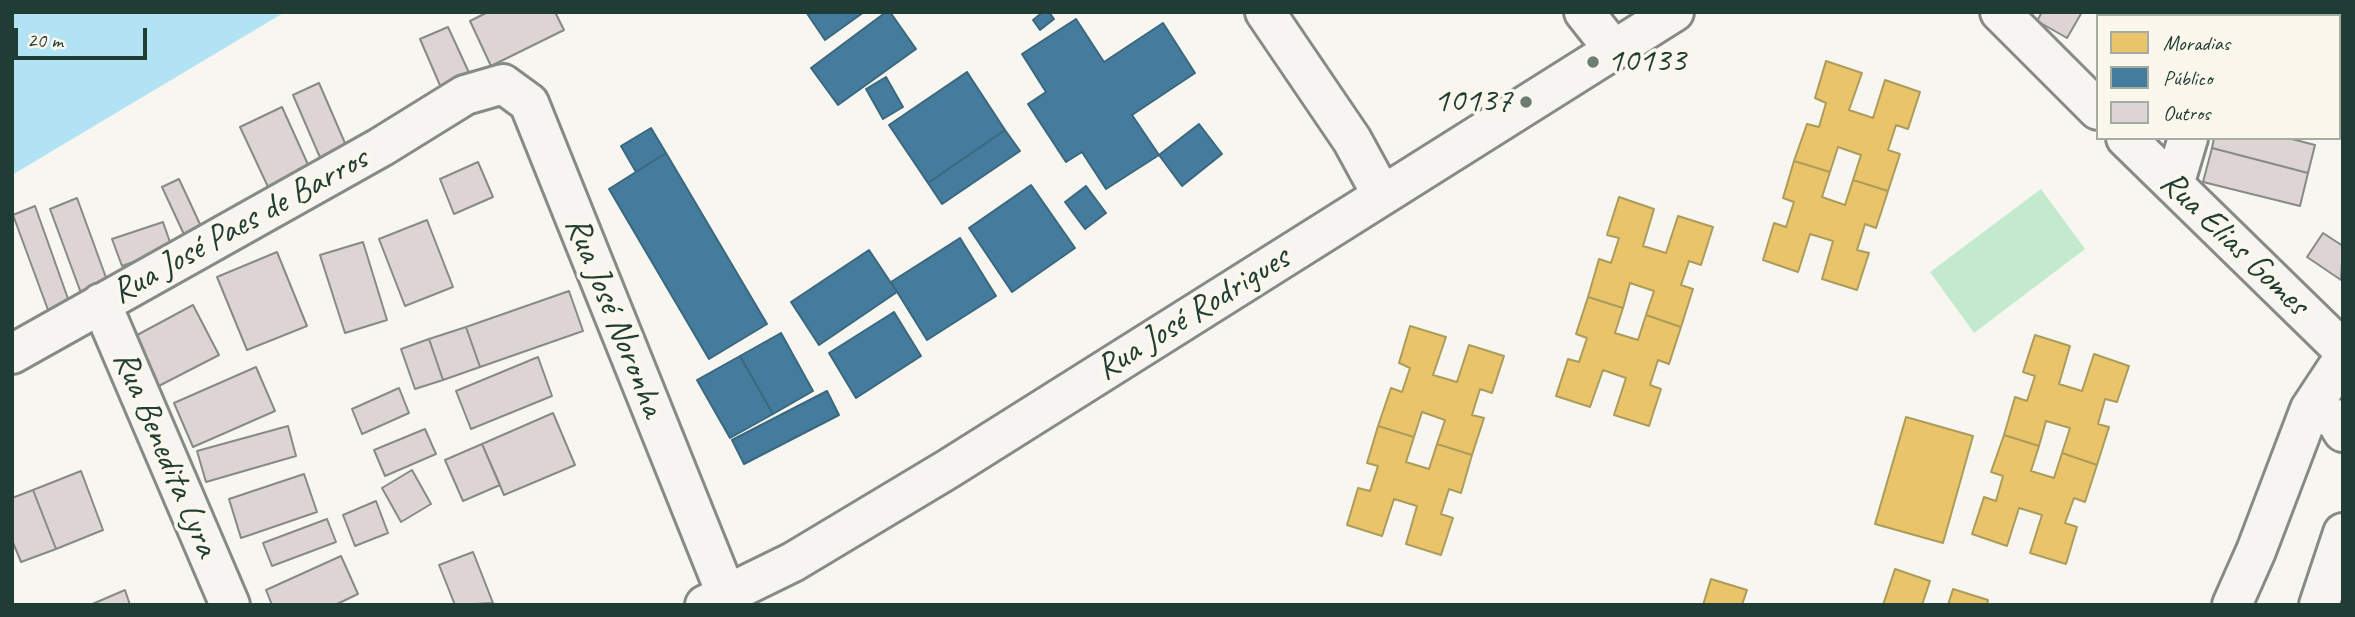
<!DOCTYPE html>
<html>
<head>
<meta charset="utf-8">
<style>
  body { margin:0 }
  #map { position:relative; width:2355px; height:617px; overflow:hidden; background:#f8f6f0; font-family:Caveat,sans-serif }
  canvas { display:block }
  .frame { position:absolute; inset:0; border:14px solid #1f3d34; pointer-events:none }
  .legend { position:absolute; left:2096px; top:14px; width:245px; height:126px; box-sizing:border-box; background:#fbf7ec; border:2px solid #a3ada2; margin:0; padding:9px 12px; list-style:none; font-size:21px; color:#1f3d34 }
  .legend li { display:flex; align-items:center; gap:14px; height:35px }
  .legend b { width:35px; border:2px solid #a3ada2 }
  .scale { position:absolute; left:14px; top:28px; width:133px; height:32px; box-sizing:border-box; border:4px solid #1f3d34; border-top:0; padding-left:9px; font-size:21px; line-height:24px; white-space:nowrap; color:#1f3d34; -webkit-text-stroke:5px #fbf7ec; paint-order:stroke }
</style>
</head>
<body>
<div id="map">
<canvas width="2355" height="617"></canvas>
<div class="frame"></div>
<ul class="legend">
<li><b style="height:19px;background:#e9c46a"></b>Moradias</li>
<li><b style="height:19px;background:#457b9d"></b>Público</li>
<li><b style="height:19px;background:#dfd4d5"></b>Outros</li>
</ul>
<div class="scale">20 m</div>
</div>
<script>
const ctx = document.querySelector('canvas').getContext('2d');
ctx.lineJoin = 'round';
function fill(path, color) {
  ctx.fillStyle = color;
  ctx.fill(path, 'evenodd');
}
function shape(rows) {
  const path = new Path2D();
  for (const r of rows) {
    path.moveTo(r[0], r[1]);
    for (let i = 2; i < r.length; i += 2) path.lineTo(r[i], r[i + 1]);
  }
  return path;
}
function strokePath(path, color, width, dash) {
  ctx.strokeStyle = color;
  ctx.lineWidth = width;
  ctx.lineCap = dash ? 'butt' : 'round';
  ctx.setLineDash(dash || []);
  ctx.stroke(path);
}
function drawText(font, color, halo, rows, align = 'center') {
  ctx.font = font + ' Caveat,sans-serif';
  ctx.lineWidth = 7;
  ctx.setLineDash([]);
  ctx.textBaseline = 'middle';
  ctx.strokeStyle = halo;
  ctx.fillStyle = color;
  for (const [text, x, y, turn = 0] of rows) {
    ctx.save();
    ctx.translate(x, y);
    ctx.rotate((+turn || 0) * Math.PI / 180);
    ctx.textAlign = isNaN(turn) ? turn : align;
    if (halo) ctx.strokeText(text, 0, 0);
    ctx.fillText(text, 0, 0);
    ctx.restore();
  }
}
const green = shape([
  [2041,189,2085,249,1974,333,1930,272]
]);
const water = shape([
  [12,12,285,12,12,175]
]);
const homes = shape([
  [1826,61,1862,73,1849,110,1873,118,1885,80,1920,92,1908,129,1896,125,1888,150,1900,154,1888,191,1853,180,1861,155,1838,147,1830,172,1794,161,1807,124,1819,127,1826,103,1815,98,1826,61],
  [1794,161,1830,172,1822,197,1845,205,1853,180,1888,191,1876,228,1865,224,1857,250,1869,253,1857,290,1822,279,1833,241,1810,234,1798,272,1763,260,1774,223,1786,227,1794,202,1783,198,1794,161],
  [1619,197,1654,209,1643,246,1666,253,1678,216,1713,227,1701,265,1689,261,1681,285,1693,289,1681,327,1646,315,1654,291,1630,283,1623,308,1588,297,1599,259,1611,263,1619,238,1607,235,1619,197],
  [1588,297,1623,308,1615,333,1638,340,1646,315,1681,327,1669,364,1658,360,1650,385,1661,389,1649,426,1614,415,1626,378,1603,370,1590,407,1556,396,1568,359,1579,362,1587,338,1576,334,1588,297],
  [1410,326,1446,337,1433,375,1457,382,1469,345,1504,356,1492,393,1480,389,1472,415,1484,418,1472,455,1437,444,1445,420,1422,412,1414,437,1378,426,1391,388,1402,392,1410,368,1399,363,1410,326],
  [2035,335,2070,346,2059,384,2082,391,2094,354,2129,366,2117,402,2105,399,2098,424,2109,427,2097,465,2062,453,2070,428,2046,421,2039,446,2004,435,2015,397,2027,401,2035,376,2023,372,2035,335],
  [1906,417,1973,436,1943,543,1875,524,1906,417],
  [1378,426,1414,437,1406,462,1429,469,1437,444,1472,455,1461,493,1449,489,1441,514,1453,518,1441,555,1406,544,1417,506,1394,499,1382,536,1347,525,1358,488,1370,491,1378,466,1367,463,1378,426],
  [2004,435,2039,446,2031,471,2054,478,2062,453,2097,465,2085,502,2074,498,2065,523,2077,527,2066,564,2030,553,2042,515,2019,508,2007,546,1972,534,1984,497,1996,501,2003,476,1991,472,2004,435],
  [1895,569,1930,581,1922,605,1883,605,1895,569],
  [1711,579,1747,590,1742,605,1703,605,1711,579],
  [1953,589,1988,600,1987,605,1948,605,1953,589]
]);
const public = shape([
  [806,12,864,12,825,40,806,12],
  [886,12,890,12,916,49,838,105,811,68,886,12],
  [1043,12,1049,12,1054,19,1040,30,1033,20,1043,12],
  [1076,19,1104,62,1163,23,1195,73,1132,115,1159,155,1106,189,1082,152,1066,162,1028,104,1046,92,1022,54,1076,19],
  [967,72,1005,130,928,183,889,125,967,72],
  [886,77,903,107,883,119,866,89,886,77],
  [1199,124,1222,154,1182,186,1159,155,1199,124],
  [651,128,666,153,636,172,621,146,651,128],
  [1005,130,1020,151,942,204,928,183,1005,130],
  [666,153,767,324,709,359,609,189,666,153],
  [1031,185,1075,248,1012,292,969,228,1031,185],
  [1086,186,1106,213,1085,229,1065,202,1086,186],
  [960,238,996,296,927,340,891,282,960,238],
  [869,250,897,292,819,345,791,302,869,250],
  [894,312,921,356,856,398,829,353,894,312],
  [781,333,813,391,773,414,740,356,781,333],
  [740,356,773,414,730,438,697,380,740,356],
  [827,391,839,415,744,464,732,440,827,391]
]);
const building = shape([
  [488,12,555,12,564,30,491,66,470,21,488,12],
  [2042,12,2082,12,2067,38,2037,21,2042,12],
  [2126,12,2192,12,2206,16,2125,16,2126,12],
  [2257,12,2343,12,2340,48,2339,16,2256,16,2257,12],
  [448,27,471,77,442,90,420,39,448,27],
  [319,83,348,150,322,162,293,95,319,83],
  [282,107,310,169,269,189,240,127,282,107],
  [2214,138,2288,138,2315,145,2308,173,2212,148,2214,138],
  [2212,148,2308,173,2300,206,2203,182,2212,148],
  [478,162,493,197,454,214,440,179,478,162],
  [179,179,205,235,188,243,162,187,179,179],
  [77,198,108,283,81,293,50,209,77,198],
  [35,206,72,310,51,318,13,215,35,206],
  [427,220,453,287,405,306,379,239,427,220],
  [163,222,172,248,122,266,112,239,163,222],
  [2323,233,2343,246,2341,280,2307,257,2323,233],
  [363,242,387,320,345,333,320,255,363,242],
  [277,252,307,326,247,350,217,277,277,252],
  [569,291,583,331,480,367,466,327,569,291],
  [193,305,219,355,151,390,126,341,193,305],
  [466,327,480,367,443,380,429,339,466,327],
  [429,339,443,380,415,389,401,349,429,339],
  [538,357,552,396,471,429,456,391,538,357],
  [256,367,275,411,193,447,174,403,256,367],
  [399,388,409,413,362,434,352,409,399,388],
  [553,413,575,465,504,495,482,444,553,413],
  [288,426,296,456,206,482,197,451,288,426],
  [425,429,436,454,385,476,374,450,425,429],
  [482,444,500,485,463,501,445,460,482,444],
  [412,470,431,504,401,522,382,488,412,470],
  [81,471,103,530,56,549,33,490,81,471],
  [304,474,317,512,241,538,229,499,304,474],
  [33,490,56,549,21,562,12,540,12,498,33,490],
  [376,501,388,533,355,546,343,515,376,501],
  [327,519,336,542,272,566,263,543,327,519],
  [473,552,493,603,455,605,439,565,473,552],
  [341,556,358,594,335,605,272,605,266,590,341,556],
  [125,590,130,605,90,605,125,590]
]);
const minor = shape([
  [1265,12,1352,140,1382,195],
  [1584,12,1614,50],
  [2000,12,2098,110],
  [2228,16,2229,12],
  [2126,138,2343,350],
  [2174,185,2188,138],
  [101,303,230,605],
  [12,354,381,147,465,95,503,84,529,103,727,596],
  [2310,409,2335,419,2343,432],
  [705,605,793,562,948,469,1674,12],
  [2232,605,2256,551,2310,409,2343,359],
  [2319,605,2343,533]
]);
const markers = [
  [1593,62,7,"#6b7e76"],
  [1526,102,7,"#6b7e76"]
];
const poiNames = [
  ["10133",1607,62],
  ["10137",1512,102,"right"]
];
const streetNames = [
  ["Rua José Paes de Barros",240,226,-29],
  ["Rua Elias Gomes",2234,244,44],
  ["Rua José Rodrigues",1193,314,-32],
  ["Rua José Noronha",614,317,68],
  ["Rua Benedita Lyra",165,454,67]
];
fill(green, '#c4eacd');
fill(water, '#b1e3f4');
fill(homes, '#e9c46a');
strokePath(homes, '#ac9c5a', 2);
fill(public, '#457b9d');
strokePath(public, '#3a687e', 2);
fill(building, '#dfd4d5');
strokePath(building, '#868b86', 2);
strokePath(minor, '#868b86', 44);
strokePath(minor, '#f6f5f1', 38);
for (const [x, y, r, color] of markers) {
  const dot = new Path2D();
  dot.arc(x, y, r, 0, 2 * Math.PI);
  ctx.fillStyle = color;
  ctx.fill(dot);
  strokePath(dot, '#fbf7ec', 2.5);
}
drawText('35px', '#1f3d34', '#fbf7ec', poiNames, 'left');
drawText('35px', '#1f3d34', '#fbf7ec', streetNames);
</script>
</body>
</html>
